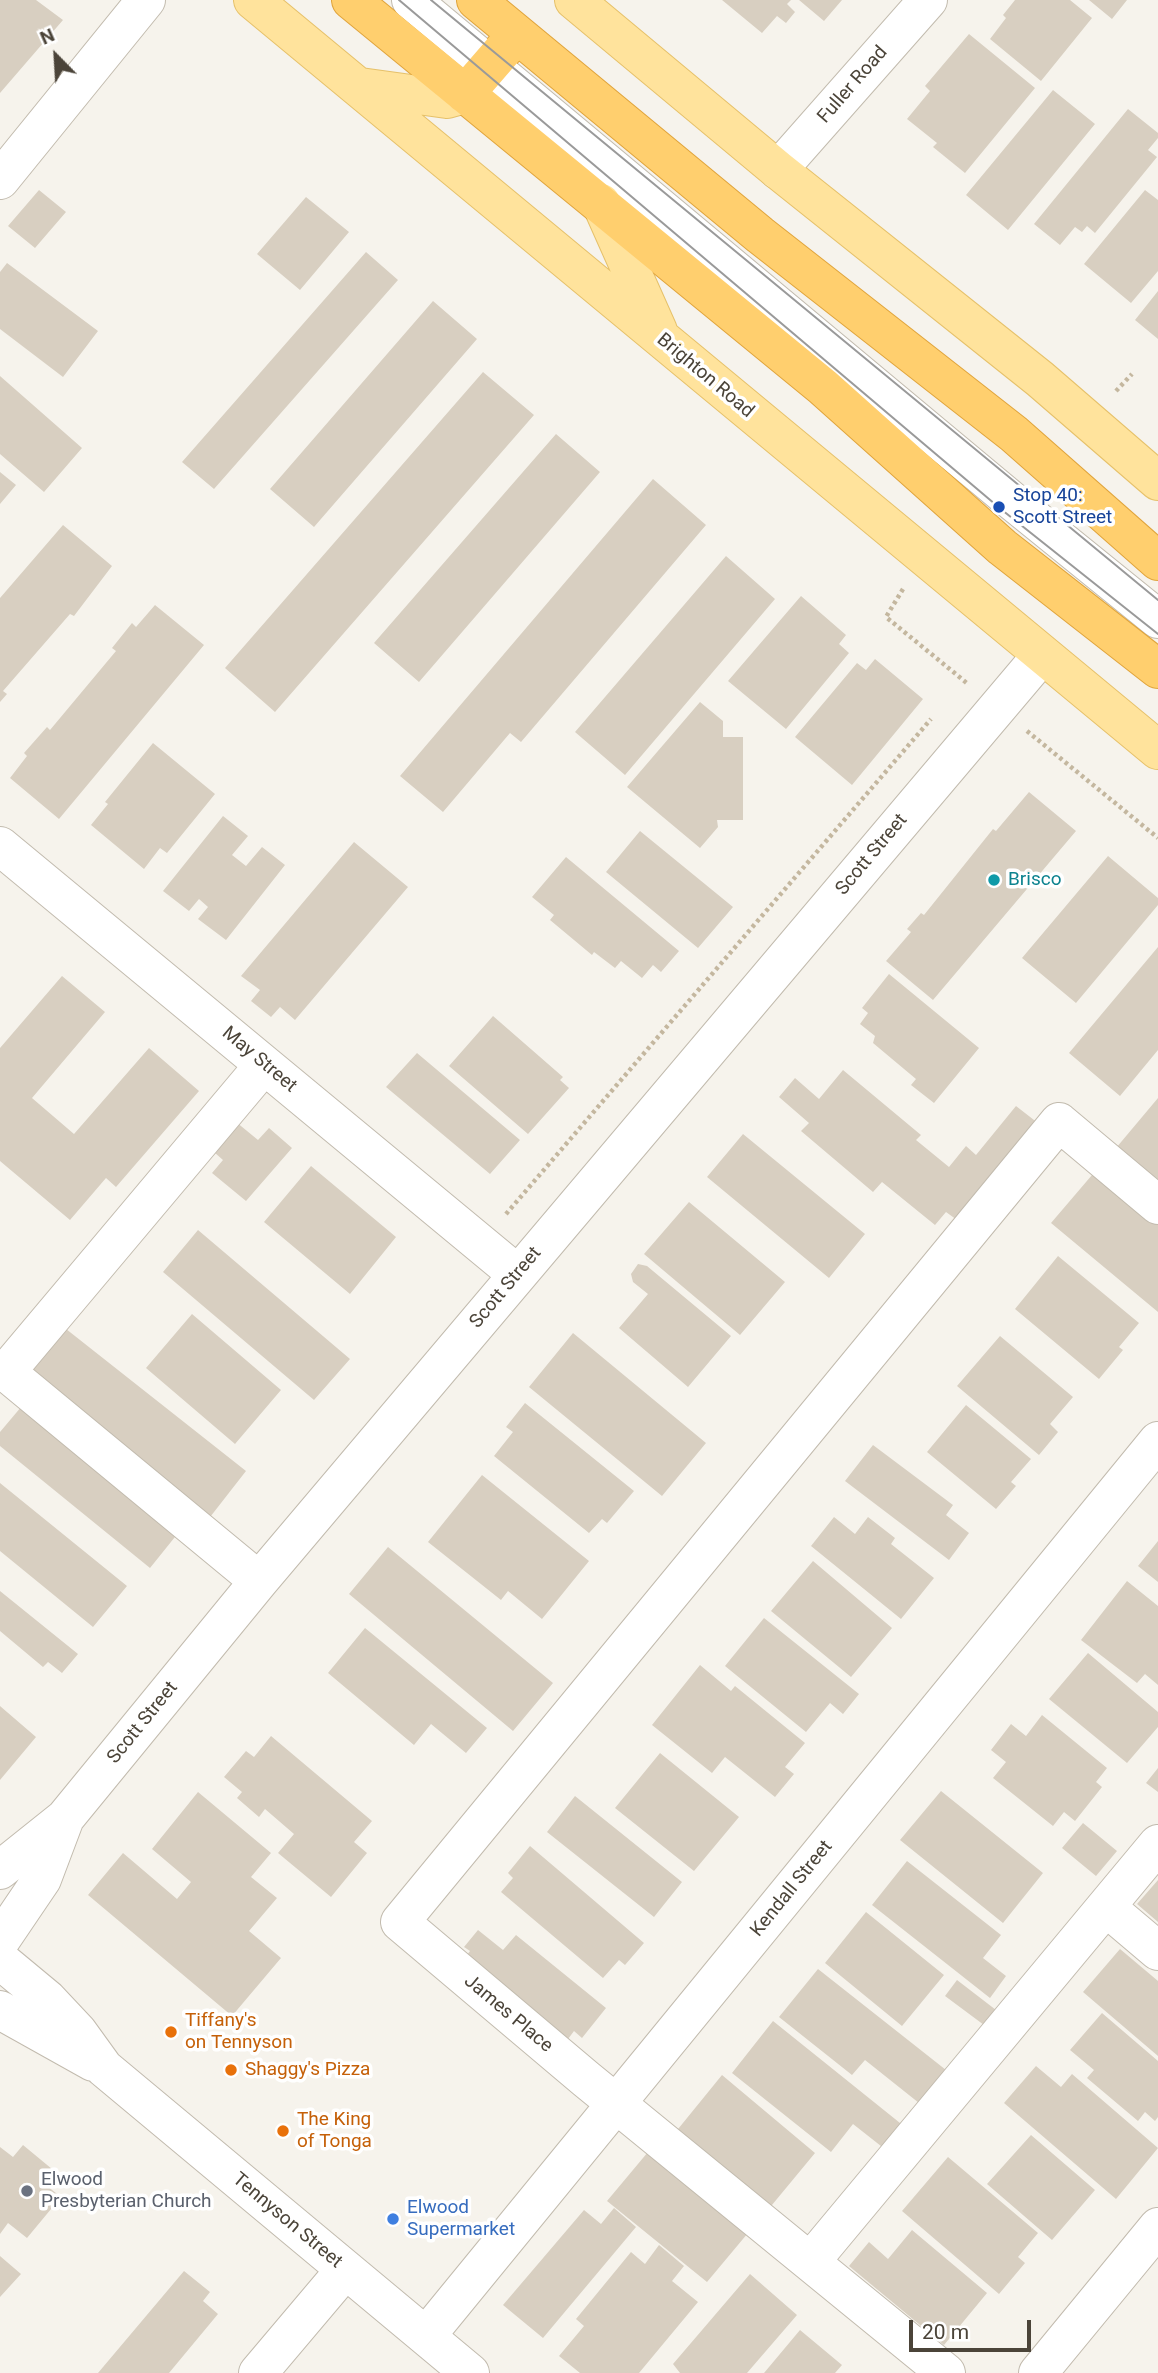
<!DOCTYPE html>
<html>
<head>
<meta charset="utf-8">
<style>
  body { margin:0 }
  #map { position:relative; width:1158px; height:2373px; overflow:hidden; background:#f6f3ec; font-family:Roboto,sans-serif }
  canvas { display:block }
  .north { position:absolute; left:21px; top:21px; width:70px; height:70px; -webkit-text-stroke:5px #fff; paint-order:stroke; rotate:336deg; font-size:19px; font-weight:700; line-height:28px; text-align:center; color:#4b4439 }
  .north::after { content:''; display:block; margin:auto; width:24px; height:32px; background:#4b4439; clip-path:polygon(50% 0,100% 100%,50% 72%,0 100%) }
  .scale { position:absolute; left:909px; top:2320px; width:122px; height:32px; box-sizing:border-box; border:4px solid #4b4439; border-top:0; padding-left:9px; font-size:21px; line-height:24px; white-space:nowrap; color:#4b4439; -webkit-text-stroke:5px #fff; paint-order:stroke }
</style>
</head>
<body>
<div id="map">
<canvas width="1158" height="2373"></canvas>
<div class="north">N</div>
<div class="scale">20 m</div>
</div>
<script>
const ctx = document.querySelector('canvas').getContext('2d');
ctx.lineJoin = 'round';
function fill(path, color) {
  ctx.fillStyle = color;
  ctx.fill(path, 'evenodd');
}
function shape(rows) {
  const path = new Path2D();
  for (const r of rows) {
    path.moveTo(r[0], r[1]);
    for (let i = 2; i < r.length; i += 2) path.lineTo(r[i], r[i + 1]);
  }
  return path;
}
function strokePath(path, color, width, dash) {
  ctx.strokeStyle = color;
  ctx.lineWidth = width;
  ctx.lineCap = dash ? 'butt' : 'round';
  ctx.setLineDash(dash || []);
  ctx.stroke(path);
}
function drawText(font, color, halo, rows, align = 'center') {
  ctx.font = font + ' Roboto,sans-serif';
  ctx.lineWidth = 7;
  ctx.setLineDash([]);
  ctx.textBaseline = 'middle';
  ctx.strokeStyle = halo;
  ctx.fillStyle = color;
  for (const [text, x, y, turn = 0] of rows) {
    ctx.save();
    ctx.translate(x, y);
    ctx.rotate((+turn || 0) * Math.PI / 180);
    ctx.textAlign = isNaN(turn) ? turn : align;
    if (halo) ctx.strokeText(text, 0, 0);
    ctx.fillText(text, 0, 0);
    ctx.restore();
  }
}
const building = shape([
  [0,0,36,0,63,20,0,93],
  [722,0,791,0,787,4,795,12,786,23,777,16,762,33],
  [799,0,842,0,824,21],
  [1015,0,1070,0,1092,18,1041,81,990,39,1006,18,1003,15],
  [1089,0,1127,0,1112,19],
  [969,34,1035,88,965,173,933,147,937,143,907,119,930,91,925,86],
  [1053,90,1095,124,1008,230,966,195],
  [1128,109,1158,133,1158,138,1148,150,1157,157,1095,233,1087,226,1082,232,1075,227,1060,245,1034,224],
  [39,190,66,212,35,248,8,226],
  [1145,190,1158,200,1158,271,1131,303,1084,264],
  [306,197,349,232,300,290,257,254],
  [366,252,398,280,214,489,182,462],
  [7,263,98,331,63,377,0,329,0,272],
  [1158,291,1158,339,1135,320],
  [433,301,477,339,314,527,270,489],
  [483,372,534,415,275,712,225,668],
  [0,376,82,448,44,492,0,454],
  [556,434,600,472,419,682,374,643],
  [0,472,16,485,0,504],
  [653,479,706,525,521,742,510,733,443,812,400,776],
  [63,525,112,566,74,616,70,614,3,691,7,694,0,702,0,598],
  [726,556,775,599,625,775,575,732],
  [801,596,846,635,839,644,849,653,786,729,728,681],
  [155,605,204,645,59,819,10,778,27,756,24,753,47,727,50,730,116,651,112,648,132,623,136,627],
  [875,659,923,699,852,785,795,737,857,663,866,670],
  [700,702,723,721,723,737,743,737,743,820,717,820,718,827,700,848,627,787],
  [153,743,215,794,167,853,160,848,144,869,91,825,108,804,105,802],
  [1029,792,1076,831,933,1000,886,961,911,932,907,929,921,913,924,915,993,829,996,831],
  [223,816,248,836,232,855,246,866,262,847,285,865,226,940,198,919,208,907,199,899,189,911,163,891],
  [640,831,733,907,698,948,606,872],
  [354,842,408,887,295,1020,280,1007,271,1017,251,1001,260,990,241,976],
  [1108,856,1158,898,1158,905,1076,1003,1022,958],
  [566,857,679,951,661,972,653,965,642,978,621,961,615,968,594,952,592,955,550,920,554,915,532,897],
  [1158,947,1158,1050,1120,1096,1069,1053],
  [889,974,979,1048,934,1103,911,1085,916,1079,873,1043,875,1036,860,1024,868,1013,862,1008],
  [62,976,105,1012,32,1098,74,1134,149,1048,199,1091,116,1187,106,1178,70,1220,0,1161,0,1048],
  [493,1016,563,1077,560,1080,569,1088,528,1134,449,1066],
  [417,1053,520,1140,490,1174,386,1087],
  [843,1070,921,1135,916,1140,949,1167,966,1146,976,1155,1016,1106,1043,1127,964,1225,946,1212,935,1225,882,1182,873,1192,801,1131,809,1123,779,1097,795,1078,819,1099],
  [1158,1098,1158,1185,1111,1154],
  [230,1117,258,1140,269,1128,292,1148,246,1201,212,1173,223,1160,206,1145],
  [743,1134,865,1234,829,1278,707,1177],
  [311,1166,396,1237,350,1294,264,1222],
  [1098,1168,1158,1218,1158,1312,1051,1223],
  [689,1202,785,1282,740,1335,644,1254],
  [198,1230,350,1359,314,1400,163,1272],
  [1058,1256,1139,1323,1119,1347,1123,1350,1099,1379,1015,1309],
  [638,1264,647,1266,731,1336,688,1387,619,1328,648,1294,633,1282,631,1274],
  [192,1314,281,1390,235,1444,146,1368],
  [61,1325,246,1471,207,1521,22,1374],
  [573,1333,706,1443,662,1496,529,1387],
  [1000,1336,1073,1397,1050,1424,1058,1432,1039,1455,957,1386],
  [27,1400,183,1527,150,1568,0,1446,0,1432],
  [525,1403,634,1491,607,1523,602,1519,589,1533,494,1456,513,1432,506,1427],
  [966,1405,1031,1459,1011,1482,1016,1486,996,1509,927,1452],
  [873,1445,953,1505,946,1515,969,1533,949,1560,845,1481],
  [482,1475,589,1561,542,1619,508,1591,501,1600,428,1542],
  [0,1483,127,1586,93,1627,0,1551],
  [834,1517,855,1534,868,1517,895,1538,891,1544,934,1578,901,1619,811,1546],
  [1158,1541,1158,1582,1138,1566],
  [388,1547,553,1683,513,1731,349,1594],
  [813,1561,892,1628,851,1677,771,1611],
  [1127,1581,1158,1606,1158,1685,1145,1674,1137,1683,1081,1640],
  [0,1591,78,1654,62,1673,48,1662,43,1667,0,1631],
  [764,1618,859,1694,843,1714,830,1703,806,1732,725,1666],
  [365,1628,487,1728,466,1753,431,1724,414,1745,328,1673],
  [1088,1653,1158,1712,1158,1727,1127,1763,1049,1699],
  [700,1665,731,1691,735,1686,805,1743,785,1767,794,1774,775,1797,725,1757,712,1773,652,1725],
  [0,1706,36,1737,0,1780],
  [1042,1715,1107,1768,1096,1782,1102,1787,1075,1821,1064,1812,1053,1826,993,1778,1006,1762,991,1750,1011,1724,1026,1736],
  [271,1736,372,1821,354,1842,367,1853,331,1897,278,1853,294,1834,265,1809,259,1817,237,1798,242,1792,224,1777,246,1751,254,1757],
  [660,1753,739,1817,694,1871,615,1808],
  [1158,1768,1158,1792,1146,1783],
  [941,1791,1043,1873,1003,1923,900,1840],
  [198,1792,271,1853,251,1877,277,1898,249,1931,281,1958,232,2016,88,1895,123,1853,177,1899,191,1882,152,1849],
  [575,1796,682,1882,654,1917,547,1832],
  [1083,1823,1117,1851,1096,1876,1062,1848],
  [530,1846,644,1943,625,1965,619,1960,603,1978,501,1892,513,1878,508,1873],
  [907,1861,1001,1935,983,1958,1006,1976,990,1998,872,1905],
  [1158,1880,1158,1922,1137,1904],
  [866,1912,944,1975,902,2026,825,1963],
  [478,1930,503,1950,516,1935,606,2008,582,2038,574,2031,565,2043,463,1960,470,1951,464,1947],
  [1120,1949,1158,1981,1158,2056,1083,1992],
  [818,1969,946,2070,919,2103,865,2060,852,2075,779,2017],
  [957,1980,996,2010,984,2025,945,1996],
  [1102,2013,1158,2061,1158,2117,1155,2121,1145,2112,1138,2121,1087,2078,1094,2070,1070,2050],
  [773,2021,905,2127,886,2150,853,2124,831,2152,732,2073],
  [1036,2066,1061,2087,1072,2074,1158,2148,1116,2199,1004,2103],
  [722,2075,815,2153,767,2211,674,2134],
  [1031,2135,1095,2190,1052,2240,987,2184],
  [23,2145,58,2174,47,2186,61,2197,27,2238,8,2223,0,2234,0,2147,13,2157],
  [648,2152,753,2227,707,2282,607,2201],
  [948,2157,1038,2233,1018,2257,1025,2263,999,2294,902,2211],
  [614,2208,636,2227,543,2338,503,2305,584,2210,601,2224],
  [912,2230,987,2293,944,2345,849,2266,869,2242,888,2259],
  [659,2245,684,2266,672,2281,698,2302,639,2373,580,2373,559,2356,584,2326,576,2319,631,2252,645,2264],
  [0,2256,21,2274,0,2297],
  [184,2271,210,2292,203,2301,218,2314,169,2373,98,2373],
  [750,2274,797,2315,747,2373,680,2373,673,2364],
  [800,2330,842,2365,835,2373,764,2373]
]);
const path = shape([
  [1116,391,1132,374],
  [903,589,886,617,968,684],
  [1027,731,1158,838],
  [506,1214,931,719]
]);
const minor = shape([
  [411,0,1011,500,1158,619],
  [778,170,928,0],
  [0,180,146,0],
  [0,846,517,1274],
  [259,1581,6,1372,264,1065],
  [0,1870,65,1818],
  [1106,1907,1158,1951],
  [0,1941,42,1879,65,1818,259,1581,1042,655],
  [0,1960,47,1999,78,2032,104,2068,470,2373],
  [0,2010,93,2062],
  [811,2261,1158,1844],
  [426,2336,1158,1441],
  [258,2373,345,2270],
  [946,2373,586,2079,400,1922,1059,1122,1158,1205],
  [1038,2373,1158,2227]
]);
const major = shape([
  [253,0,1158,750],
  [574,0,778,170,1040,379,1158,481],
  [360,87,447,99,465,94],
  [601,203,658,331]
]);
const highway = shape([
  [351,0,823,387,1002,547,1158,669],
  [476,0,760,235,1014,434,1158,561],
  [465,94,517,34]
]);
const tram = shape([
  [399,0,1002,510,1158,634],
  [431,0,1158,600]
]);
const markers = [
  [999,507,7,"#1a4fb4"],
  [994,880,7,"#0f9aa8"],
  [171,2032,7,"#e8710a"],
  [231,2070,7,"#e8710a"],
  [283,2131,7,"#e8710a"],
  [27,2191,7,"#6b7280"],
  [393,2219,7,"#3f7fe0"]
];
const streetNames = [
  ["Fuller Road",853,85,-49],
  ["Brighton Road",705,376,40],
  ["Scott Street",872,855,-50],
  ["May Street",259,1060,40],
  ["Scott Street",506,1288,-50],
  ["Scott Street",143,1723,-51],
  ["Kendall Street",792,1889,-51],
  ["James Place",508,2014,40],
  ["Tennyson Street",287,2221,40]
];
const transitNames = [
  ["Stop 40:",1013,496],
  ["Scott Street",1013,518]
];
const cultureNames = [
  ["Brisco",1008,880]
];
const foodNames = [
  ["Tiffany's",185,2021],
  ["on Tennyson",185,2043],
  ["Shaggy's Pizza",245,2070],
  ["The King",297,2120],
  ["of Tonga",297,2142]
];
const worshipNames = [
  ["Elwood",41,2180],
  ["Presbyterian Church",41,2202]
];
const shopNames = [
  ["Elwood",407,2208],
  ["Supermarket",407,2230]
];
fill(building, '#d8cfc1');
strokePath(minor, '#c2bbae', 40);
strokePath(major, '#e6c16a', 40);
strokePath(highway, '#e0a43c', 40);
strokePath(path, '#c4b79f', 4.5, [3.5, 3.5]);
strokePath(minor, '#fff', 38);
strokePath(major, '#ffe39c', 38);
strokePath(highway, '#ffcf6e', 38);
strokePath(tram, '#9a9a9a', 2);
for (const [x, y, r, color] of markers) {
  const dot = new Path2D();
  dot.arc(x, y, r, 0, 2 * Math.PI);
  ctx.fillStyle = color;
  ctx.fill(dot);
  strokePath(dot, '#fff', 2.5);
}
drawText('19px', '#4b4439', '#fff', streetNames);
drawText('19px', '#164399', '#fff', transitNames, 'left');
drawText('19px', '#0d838f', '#fff', cultureNames, 'left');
drawText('19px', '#c56008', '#fff', foodNames, 'left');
drawText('19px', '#5b616d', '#fff', worshipNames, 'left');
drawText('19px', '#366cbe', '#fff', shopNames, 'left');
</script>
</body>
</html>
